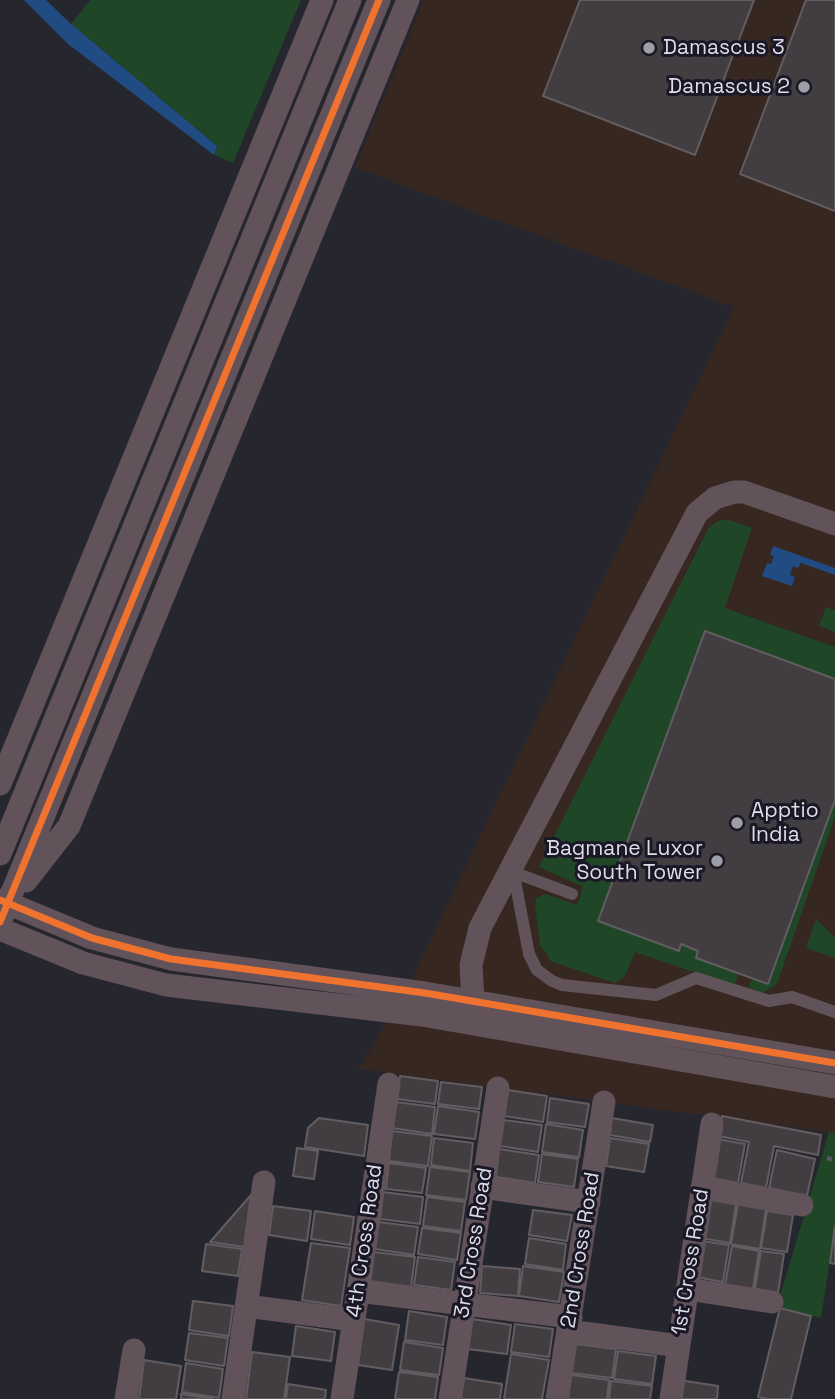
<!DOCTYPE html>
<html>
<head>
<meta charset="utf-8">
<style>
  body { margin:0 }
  canvas { display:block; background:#26262e }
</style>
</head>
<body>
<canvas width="835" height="1399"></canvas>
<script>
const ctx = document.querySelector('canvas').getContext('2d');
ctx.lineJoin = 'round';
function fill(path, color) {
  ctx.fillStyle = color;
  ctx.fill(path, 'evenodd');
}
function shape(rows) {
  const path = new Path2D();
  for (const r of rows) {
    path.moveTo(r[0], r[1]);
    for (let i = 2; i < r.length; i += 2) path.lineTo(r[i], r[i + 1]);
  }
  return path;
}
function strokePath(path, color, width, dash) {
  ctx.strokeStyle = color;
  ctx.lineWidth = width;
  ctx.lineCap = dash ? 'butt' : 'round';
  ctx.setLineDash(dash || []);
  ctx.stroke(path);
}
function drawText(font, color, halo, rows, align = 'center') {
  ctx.font = font + ' "Space Grotesk",sans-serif';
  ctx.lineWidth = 6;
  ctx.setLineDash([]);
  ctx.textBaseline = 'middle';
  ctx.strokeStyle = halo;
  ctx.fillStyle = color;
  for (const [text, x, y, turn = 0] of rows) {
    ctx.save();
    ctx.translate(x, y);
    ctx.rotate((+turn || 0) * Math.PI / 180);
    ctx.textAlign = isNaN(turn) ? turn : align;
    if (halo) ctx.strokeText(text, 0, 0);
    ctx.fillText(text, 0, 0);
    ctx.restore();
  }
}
const commercial = shape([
  [424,0,835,0,835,1133,359,1069,413,976,734,307,355,168]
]);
const green = shape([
  [90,0,301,0,233,163,214,155,217,146,71,24],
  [720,520,729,520,752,528,725,608,835,647,835,679,705,631,598,921,678,951,681,944,698,951,696,958,739,973,734,986,635,952,625,976,615,983,550,961,547,954,540,946,535,905,536,898,545,894,577,905,583,887,539,867,709,527],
  [826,607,835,610,835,632,819,626],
  [835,800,835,817,778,981,773,987,762,993,747,990],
  [816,919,835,938,835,958,806,948],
  [829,1132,835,1133,835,1226,821,1318,777,1306]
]);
const water = shape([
  [24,0,46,0,71,24,217,146,214,155,68,44],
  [773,546,835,568,835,575,801,563,798,568,793,566,790,575,795,577,792,586,762,576,767,563,771,564,774,556,770,555]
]);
const building = shape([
  [580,0,754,0,695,155,543,96,580,0],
  [806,0,835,0,835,211,740,174,806,0],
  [705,631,835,679,835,800,768,984,696,958,698,951,681,944,679,951,598,921,705,631],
  [400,1076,438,1081,435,1104,397,1099,400,1076],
  [441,1082,482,1087,479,1109,438,1104,441,1082],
  [508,1090,547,1096,543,1122,504,1116,508,1090],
  [550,1098,589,1104,585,1127,547,1122,550,1098],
  [396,1102,435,1107,432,1134,392,1128,396,1102],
  [438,1106,479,1112,475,1139,434,1134,438,1106],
  [722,1116,821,1135,818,1155,774,1146,766,1188,741,1183,749,1142,718,1136,722,1116],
  [319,1118,368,1125,364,1156,305,1147,308,1128,319,1118],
  [612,1118,653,1125,650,1142,610,1135,612,1118],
  [504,1120,542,1125,538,1152,500,1146,504,1120],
  [546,1124,583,1130,579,1157,542,1152,546,1124],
  [392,1131,432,1136,428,1166,389,1161,392,1131],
  [434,1138,473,1143,470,1171,431,1165,434,1138],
  [610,1138,649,1144,644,1172,606,1166,610,1138],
  [717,1139,745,1144,738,1183,710,1178,717,1139],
  [297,1148,318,1151,314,1179,293,1176,297,1148],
  [499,1149,539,1155,535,1183,496,1177,499,1149],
  [777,1150,815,1159,807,1196,769,1188,777,1150],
  [542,1154,578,1159,574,1187,538,1182,542,1154],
  [389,1163,426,1168,422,1193,386,1189,389,1163],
  [430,1167,470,1172,466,1200,426,1195,430,1167],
  [383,1192,423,1197,420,1224,380,1219,383,1192],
  [251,1195,244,1247,210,1242,251,1195],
  [427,1197,465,1202,461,1231,423,1226,427,1197],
  [707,1199,736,1204,730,1243,701,1238,707,1199],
  [738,1204,766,1209,760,1249,731,1244,738,1204],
  [273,1206,311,1211,307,1241,269,1235,273,1206],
  [533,1210,572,1215,567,1241,529,1235,533,1210],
  [315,1211,354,1217,350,1245,311,1239,315,1211],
  [767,1211,793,1215,787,1252,761,1248,767,1211],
  [379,1222,418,1227,414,1255,375,1249,379,1222],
  [835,1226,835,1264,830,1263,835,1226],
  [422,1228,461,1233,457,1260,418,1254,422,1228],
  [529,1238,566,1244,563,1270,525,1264,529,1238],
  [702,1241,729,1245,723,1282,696,1277,702,1241],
  [311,1243,350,1248,341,1306,302,1300,311,1243],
  [206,1244,242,1249,238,1276,202,1271,206,1244],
  [732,1246,759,1251,753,1289,725,1285,732,1246],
  [761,1251,784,1254,778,1293,755,1289,761,1251],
  [374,1252,415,1257,411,1287,370,1281,374,1252],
  [418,1257,455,1262,451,1290,414,1285,418,1257],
  [482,1266,520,1269,518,1296,480,1293,482,1266],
  [523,1266,564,1272,559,1302,519,1296,523,1266],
  [193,1301,233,1306,229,1336,189,1330,193,1301],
  [780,1308,811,1316,791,1399,767,1399,758,1397,780,1308],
  [409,1311,447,1317,443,1345,405,1340,409,1311],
  [364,1319,399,1325,392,1370,358,1365,364,1319],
  [472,1319,511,1325,507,1354,468,1349,472,1319],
  [515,1324,553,1329,549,1357,511,1352,515,1324],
  [296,1326,335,1332,331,1361,292,1356,296,1326],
  [189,1333,228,1338,224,1366,185,1360,189,1333],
  [404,1342,443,1348,439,1375,400,1370,404,1342],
  [575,1344,616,1349,612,1378,572,1373,575,1344],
  [618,1351,656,1356,652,1384,614,1379,618,1351],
  [252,1352,290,1357,284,1399,246,1399,252,1352],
  [511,1354,549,1360,542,1399,504,1399,511,1354],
  [144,1360,181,1366,176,1399,139,1399,144,1360],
  [186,1363,223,1369,219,1398,182,1392,186,1363],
  [399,1372,438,1377,435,1399,395,1399,399,1372],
  [571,1375,609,1380,607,1399,568,1399,571,1375],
  [464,1378,502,1384,500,1399,461,1399,464,1378],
  [679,1380,718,1386,717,1399,676,1399,679,1380],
  [611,1381,652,1386,650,1399,609,1399,611,1381],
  [288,1384,326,1390,325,1399,286,1399,288,1384],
  [181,1394,213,1399,181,1399,181,1394]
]);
const path = shape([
  [827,1158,835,1160]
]);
const service = shape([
  [513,870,529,954,537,970,552,981,562,985,656,995,696,978,769,1001,792,997,835,1012],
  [513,872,572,894]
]);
const minor = shape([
  [0,784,322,0],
  [0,854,350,0],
  [26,881,69,826,408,0],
  [0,900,92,938,171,959,425,993,835,1063],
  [0,922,379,0],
  [0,929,83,963,166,985,422,1015,835,1087],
  [473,1001,471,965,480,928,697,513,715,498,734,492,744,492,835,524],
  [482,1187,589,1202],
  [702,1188,802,1205],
  [687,1289,772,1302],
  [358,1291,571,1317],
  [246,1306,354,1320],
  [569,1331,679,1346],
  [126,1399,134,1350],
  [233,1399,264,1182],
  [342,1399,389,1084],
  [450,1399,498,1088],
  [557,1399,604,1102],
  [671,1399,712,1124]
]);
const cycleway = shape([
  [0,900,92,938,171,959,425,993,835,1063],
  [0,922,379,0]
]);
const markers = [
  [649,48,7,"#9e9ea7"],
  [804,87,7,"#9e9ea7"],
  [737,823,7,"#9e9ea7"],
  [717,861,7,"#9e9ea7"]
];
const poiNames = [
  ["Damascus 3",663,48],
  ["Damascus 2",790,87,"right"],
  ["Apptio",751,811],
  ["India",751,835],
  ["Bagmane Luxor",703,849,"right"],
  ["South Tower",703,873,"right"]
];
const streetNames = [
  ["4th Cross Road",365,1241,-82],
  ["3rd Cross Road",474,1243,-81],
  ["2nd Cross Road",581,1250,-81],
  ["1st Cross Road",691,1262,-81]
];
fill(commercial, '#362720');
fill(green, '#204628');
fill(water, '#214b83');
fill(building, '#423d41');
strokePath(building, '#625d61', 2);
strokePath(path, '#60565d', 4.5, [5, 3.5]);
strokePath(service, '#62525a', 12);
strokePath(minor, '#62525a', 23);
strokePath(cycleway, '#ef722f', 7);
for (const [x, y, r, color] of markers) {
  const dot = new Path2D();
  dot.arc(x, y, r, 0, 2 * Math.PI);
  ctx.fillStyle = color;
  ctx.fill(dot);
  strokePath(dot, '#1a1827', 2.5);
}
drawText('21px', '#dedee8', '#1a1827', poiNames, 'left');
drawText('21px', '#dedee8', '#1a1827', streetNames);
</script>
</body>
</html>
